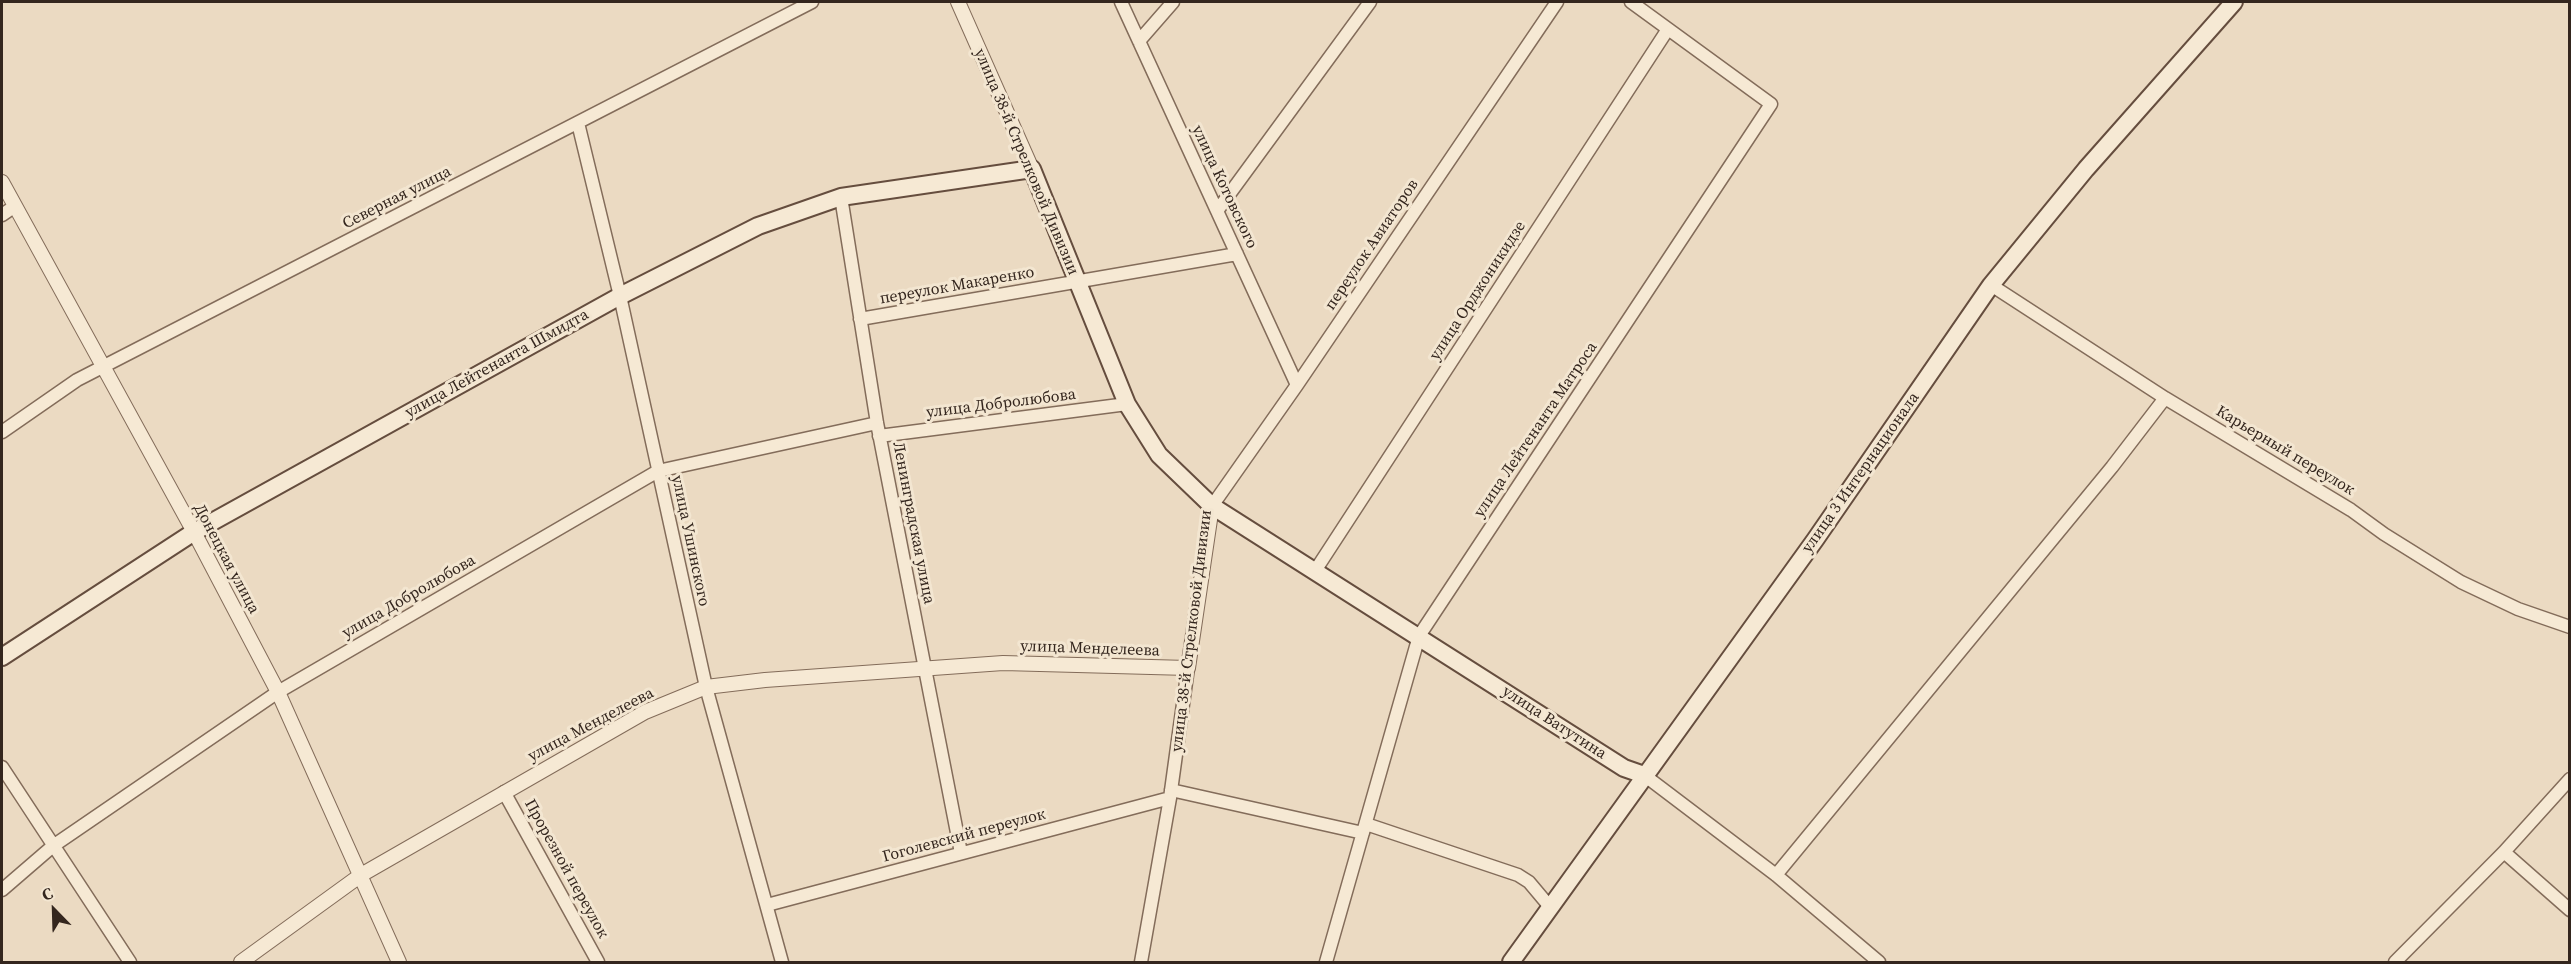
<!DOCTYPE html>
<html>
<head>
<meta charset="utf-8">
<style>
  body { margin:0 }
  #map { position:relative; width:2571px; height:964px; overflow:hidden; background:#ebdac2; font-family:"Source Serif 4",serif }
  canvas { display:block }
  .frame { position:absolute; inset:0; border:3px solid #34261e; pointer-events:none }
  .north { position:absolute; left:24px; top:880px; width:60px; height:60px; -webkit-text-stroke:4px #f3e6d1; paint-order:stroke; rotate:337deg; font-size:16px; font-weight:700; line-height:24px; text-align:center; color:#34261e }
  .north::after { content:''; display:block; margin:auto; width:21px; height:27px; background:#34261e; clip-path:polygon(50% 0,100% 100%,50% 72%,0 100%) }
</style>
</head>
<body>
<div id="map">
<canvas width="2571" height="964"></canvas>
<div class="frame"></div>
<div class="north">С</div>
</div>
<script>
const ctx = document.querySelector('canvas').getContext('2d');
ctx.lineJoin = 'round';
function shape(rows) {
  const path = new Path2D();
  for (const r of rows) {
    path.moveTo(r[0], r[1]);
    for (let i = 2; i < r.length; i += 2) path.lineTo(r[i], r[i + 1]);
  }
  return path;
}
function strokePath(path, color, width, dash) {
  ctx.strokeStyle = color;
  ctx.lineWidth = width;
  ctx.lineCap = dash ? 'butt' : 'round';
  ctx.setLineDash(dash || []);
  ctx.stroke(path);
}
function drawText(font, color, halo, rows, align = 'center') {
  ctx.font = font + ' "Source Serif 4",serif';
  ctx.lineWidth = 6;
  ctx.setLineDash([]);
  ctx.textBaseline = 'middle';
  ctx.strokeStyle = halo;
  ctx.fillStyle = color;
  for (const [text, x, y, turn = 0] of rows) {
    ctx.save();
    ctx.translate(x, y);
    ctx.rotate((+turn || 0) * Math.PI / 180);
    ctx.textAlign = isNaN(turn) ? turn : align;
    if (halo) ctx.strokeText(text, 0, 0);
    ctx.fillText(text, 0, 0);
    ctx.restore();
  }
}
const minor = shape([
  [1121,2,1297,385],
  [1139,41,1173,2],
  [578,123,620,296,706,687,782,962],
  [841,197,877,423,961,853],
  [1217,211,1370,2],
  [2,215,15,206],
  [1991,285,2165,398,2351,510,2384,534,2461,582,2518,609,2570,627],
  [860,319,1237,254],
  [2,432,77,380,812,2],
  [879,436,1127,404],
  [1212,506,1297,385,1557,2],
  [1315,571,1668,29],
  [2,767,130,962],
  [1644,775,1776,875,1879,962],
  [1171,790,1363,833],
  [504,792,598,962],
  [1366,824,1518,875,1529,882,1550,907],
  [2504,852,2570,910],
  [1776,875,2112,467,2165,398],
  [2,890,53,846,278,692,658,471,877,423],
  [767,905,1170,798],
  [1141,962,1170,798,1188,668],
  [1326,962,1419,636,1771,104,1631,2],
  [2395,962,2504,852,2570,779]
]);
const tertiary = shape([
  [958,2,1032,169],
  [2,182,194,532,278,692,399,962],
  [241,962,361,875,645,712,706,687,765,680,1003,663,1188,668,1212,506]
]);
const secondary = shape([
  [2,657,194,532,620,296,758,226,841,197,1032,169,1127,404,1159,455,1212,506,1624,768,1644,775],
  [1511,962,1815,540,1991,285,2086,169,2234,2]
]);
const streetNames = [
  ["улица 38-й Стрелковой Дивизии",1026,162,67],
  ["улица Котовского",1224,187,65],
  ["Северная улица",397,198,-27],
  ["переулок Авиаторов",1372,245,-56],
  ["переулок Макаренко",957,286,-10],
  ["улица Орджоникидзе",1478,291,-57],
  ["улица Лейтенанта Шмидта",497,364,-29],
  ["улица Добролюбова",1001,404,-7],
  ["улица Лейтенанта Матроса",1536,430,-56],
  ["Карьерный переулок",2285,451,31],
  ["улица 3 Интернационала",1861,473,-55],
  ["Ленинградская улица",913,523,79],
  ["улица Ушинского",690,541,78],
  ["Донецкая улица",226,559,62],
  ["улица Добролюбова",409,597,-30],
  ["улица 38-й Стрелковой Дивизии",1192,631,-83],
  ["улица Менделеева",1090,649,2],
  ["улица Ватутина",1554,723,33],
  ["улица Менделеева",591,725,-28],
  ["Гоголевский переулок",964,836,-15],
  ["Прорезной переулок",566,869,61]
];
strokePath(minor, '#836c5a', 15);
strokePath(tertiary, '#836c5a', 16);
strokePath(secondary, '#654d3e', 20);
strokePath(minor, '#f6e9d4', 12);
strokePath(tertiary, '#f6e9d4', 14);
strokePath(secondary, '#f6e9d4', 16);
drawText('16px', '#34261e', '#f3e6d1', streetNames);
</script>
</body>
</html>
